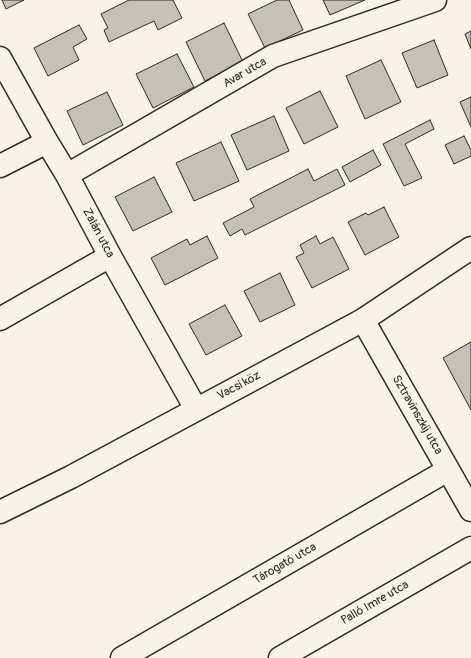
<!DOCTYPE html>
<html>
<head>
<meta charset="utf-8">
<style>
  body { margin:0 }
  canvas { display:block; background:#f7f3e8 }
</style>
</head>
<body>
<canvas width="471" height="658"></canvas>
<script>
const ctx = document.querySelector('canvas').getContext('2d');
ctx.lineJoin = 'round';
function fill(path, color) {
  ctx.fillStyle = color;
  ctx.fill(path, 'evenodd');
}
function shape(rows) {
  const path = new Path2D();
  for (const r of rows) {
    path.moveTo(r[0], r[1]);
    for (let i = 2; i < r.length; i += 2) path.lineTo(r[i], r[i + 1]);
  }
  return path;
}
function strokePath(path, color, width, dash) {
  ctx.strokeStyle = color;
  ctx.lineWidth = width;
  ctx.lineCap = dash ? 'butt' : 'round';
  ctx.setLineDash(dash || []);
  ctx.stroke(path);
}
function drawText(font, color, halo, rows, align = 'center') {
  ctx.font = font + ' Pangolin,sans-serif';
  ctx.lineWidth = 3;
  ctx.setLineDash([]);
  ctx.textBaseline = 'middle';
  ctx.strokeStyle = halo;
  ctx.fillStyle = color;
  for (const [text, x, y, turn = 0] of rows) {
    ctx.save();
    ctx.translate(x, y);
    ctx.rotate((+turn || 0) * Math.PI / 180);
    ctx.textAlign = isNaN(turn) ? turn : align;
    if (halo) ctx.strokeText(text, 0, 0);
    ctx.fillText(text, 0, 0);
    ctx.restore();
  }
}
const building = shape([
  [2,0,24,0,6,9,2,0],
  [129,0,173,0,182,18,158,30,154,21,109,42,104,30,108,28,101,14,129,0],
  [277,0,289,0,303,30,265,48,248,14,277,0],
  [323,0,365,0,330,15,323,0],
  [224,23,243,62,205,81,186,42,224,23],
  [79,25,87,39,73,47,79,60,48,76,34,48,79,25],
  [471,31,471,49,465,34,471,31],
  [434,40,448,75,417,88,402,53,434,40],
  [177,54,194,87,153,108,136,74,177,54],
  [381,60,401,102,365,119,346,76,381,60],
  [320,91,338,127,304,144,286,108,320,91],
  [107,92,123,125,83,145,67,111,107,92],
  [471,97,471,127,460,102,471,97],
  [274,116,289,151,247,170,231,135,274,116],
  [430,120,434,129,405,144,422,178,404,186,383,144,430,120],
  [464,136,471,150,471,156,454,164,445,145,464,136],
  [221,142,239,181,194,201,176,163,221,142],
  [373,150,381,165,350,182,342,167,373,150],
  [308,169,314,181,337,169,345,185,245,235,242,229,230,236,223,223,254,207,250,199,308,169],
  [154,177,172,212,133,231,115,197,154,177],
  [384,207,399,237,365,255,348,222,366,213,368,215,384,207],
  [207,236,218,258,165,285,151,258,187,239,190,245,207,236],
  [316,236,320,244,333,237,349,269,312,288,296,257,304,253,300,245,316,236],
  [280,273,295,305,260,322,244,291,280,273],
  [225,305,242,336,206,355,189,324,225,305],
  [471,342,471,410,443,358,471,342]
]);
const minor = shape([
  [0,58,47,142,67,175,110,256,196,409],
  [0,166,47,142],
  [67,175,273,56,435,0],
  [0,319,110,256],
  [363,320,471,510],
  [122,658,448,470],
  [280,658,471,548]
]);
const tertiary = shape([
  [0,512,71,477,363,320,471,248]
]);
const streetNames = [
  ["Avar utca",245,73,-30],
  ["Zalán utca",98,233,62],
  ["Vacsi köz",239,386,-28],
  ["Sztravinszkij utca",417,415,60],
  ["Tárogató utca",285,564,-30],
  ["Palló Imre utca",375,603,-30]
];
fill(building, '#c4c1b9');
strokePath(building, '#2b2b2b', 1);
strokePath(minor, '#2b2b2b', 25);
strokePath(tertiary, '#2b2b2b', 25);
strokePath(minor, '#f7f3e8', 22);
strokePath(tertiary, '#f7f3e8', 22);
drawText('12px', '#2b2b2b', '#f7f3e8', streetNames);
</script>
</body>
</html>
